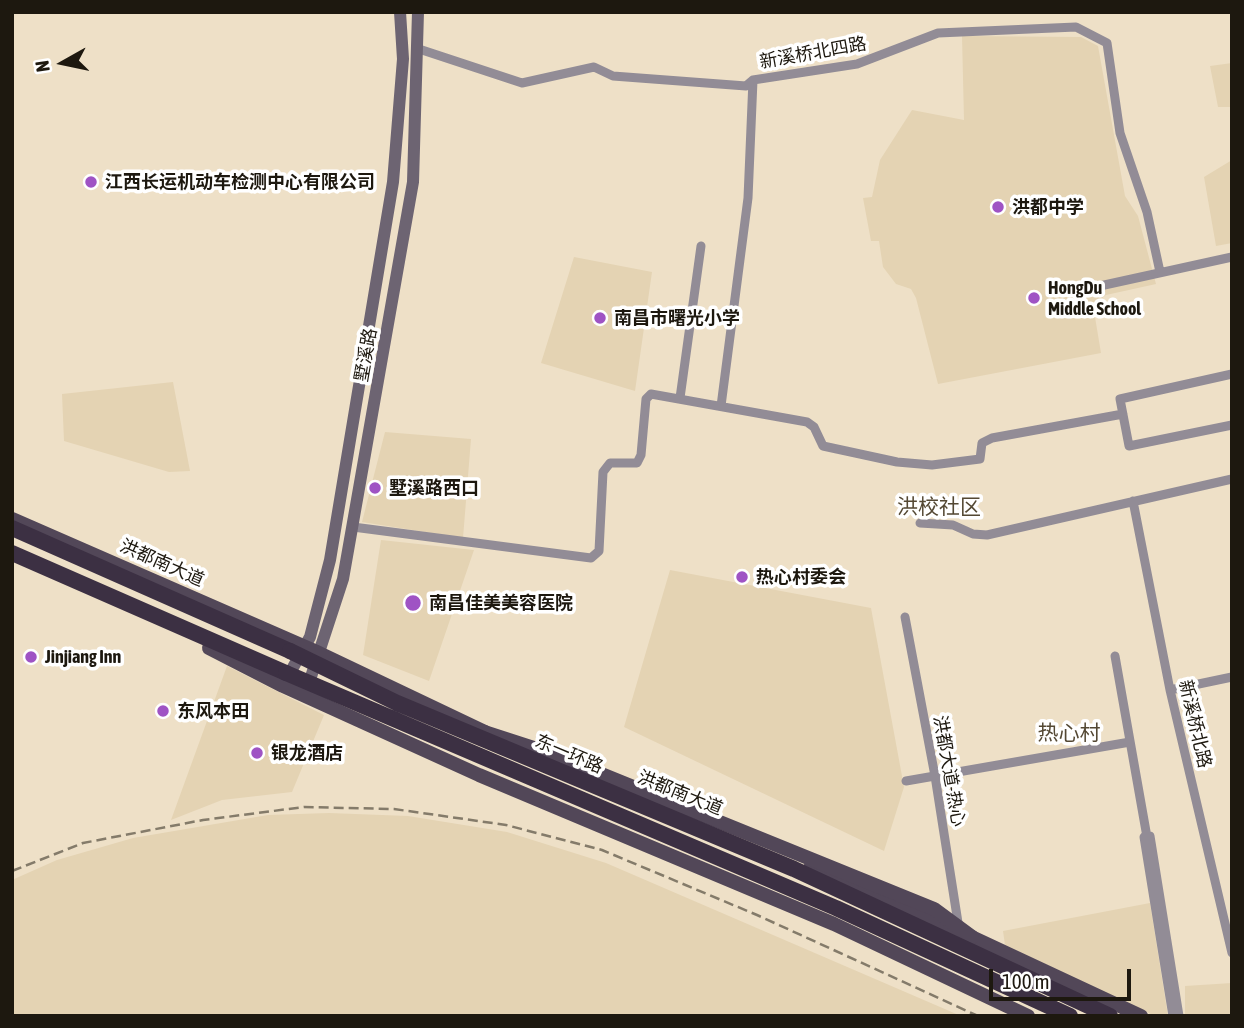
<!DOCTYPE html>
<html>
<head>
<meta charset="utf-8">
<style>
  body { margin:0 }
  #map { position:relative; width:1244px; height:1028px; overflow:hidden; background:#eee0c7; font-family:"Asap Condensed",sans-serif }
  canvas { display:block }
  .frame { position:absolute; inset:0; border:14px solid #1d180f; pointer-events:none }
  .north { position:absolute; left:28px; top:28px; width:70px; height:70px; -webkit-text-stroke:5px #fff; paint-order:stroke; rotate:261deg; font-size:19px; font-weight:700; line-height:28px; text-align:center; color:#1d180f }
  .north::after { content:''; display:block; margin:auto; width:24px; height:32px; background:#1d180f; clip-path:polygon(50% 0,100% 100%,50% 72%,0 100%) }
  .scale { position:absolute; left:989px; top:969px; width:142px; height:32px; box-sizing:border-box; border:4px solid #1d180f; border-top:0; padding-left:9px; font-size:21px; line-height:24px; white-space:nowrap; color:#1d180f; -webkit-text-stroke:5px #fff; paint-order:stroke }
</style>
</head>
<body>
<div id="map">
<canvas width="1244" height="1028"></canvas>
<div class="frame"></div>
<div class="north">N</div>
<div class="scale">100 m</div>
</div>
<script>
const ctx = document.querySelector('canvas').getContext('2d');
ctx.lineJoin = 'round';
function fill(path, color) {
  ctx.fillStyle = color;
  ctx.fill(path, 'evenodd');
}
function shape(rows) {
  const path = new Path2D();
  for (const r of rows) {
    path.moveTo(r[0], r[1]);
    for (let i = 2; i < r.length; i += 2) path.lineTo(r[i], r[i + 1]);
  }
  return path;
}
function strokePath(path, color, width, dash) {
  ctx.strokeStyle = color;
  ctx.lineWidth = width;
  ctx.lineCap = dash ? 'butt' : 'round';
  ctx.setLineDash(dash || []);
  ctx.stroke(path);
}
function drawText(font, color, halo, rows, align = 'center') {
  ctx.font = font + ' "Asap Condensed","Noto Sans SC",sans-serif';
  ctx.lineWidth = 7;
  ctx.setLineDash([]);
  ctx.textBaseline = 'middle';
  ctx.strokeStyle = halo;
  ctx.fillStyle = color;
  for (const [text, x, y, turn = 0] of rows) {
    ctx.save();
    ctx.translate(x, y);
    ctx.rotate((+turn || 0) * Math.PI / 180);
    ctx.textAlign = isNaN(turn) ? turn : align;
    if (halo) ctx.strokeText(text, 0, 0);
    ctx.fillText(text, 0, 0);
    ctx.restore();
  }
}
const built = shape([
  [962,36,1081,37,1098,46,1125,196,1138,216,1156,284,1106,295,1093,305,1101,353,938,384,916,298,911,289,896,284,883,267,879,241,871,241,863,198,872,197,880,160,912,110,964,120],
  [1232,63,1232,107,1218,107,1210,66],
  [1232,160,1232,243,1216,246,1204,177],
  [574,257,652,272,635,391,541,363],
  [173,382,190,471,169,472,64,441,62,394],
  [385,432,471,439,463,538,362,522],
  [381,540,474,550,429,681,363,655],
  [670,570,871,608,904,787,884,851,624,727],
  [227,666,324,715,292,792,222,800,171,820],
  [329,813,408,816,507,832,606,863,961,1016,12,1016,12,880,57,860,133,838,268,815],
  [1150,903,1168,1016,1155,1016,1005,945,1003,931],
  [1232,983,1232,1016,1185,1016,1185,986]
]);
const street = shape([
  [419,49,522,83,594,67,613,76,746,86,753,80,857,64,938,33,1076,27,1107,43,1120,133,1147,212,1160,272],
  [1077,291,1232,257],
  [1232,374,1120,399,1129,446,1232,425],
  [680,398,701,246],
  [721,406,748,198,753,80],
  [1133,501,1170,690,1232,953],
  [920,523,953,525,973,534,987,535,1232,479],
  [353,527,591,558,599,551,603,472,610,463,637,463,641,455,646,399,651,394,807,422,814,427,823,446,897,462,932,465,980,459,982,443,992,438,1123,414],
  [905,617,935,776,959,929],
  [1115,656,1147,837],
  [1170,690,1232,677],
  [906,781,1130,742],
  [1173,1016,1144,837,1150,836,1179,1016]
]);
const secondary = shape([
  [286,680,310,637,330,560,393,182,403,59,400,12],
  [307,689,343,579,413,182,418,12]
]);
const primary = shape([
  [12,519,319,653,485,732],
  [209,648,283,686,479,775,834,924,1028,1016],
  [810,868,974,938,1141,1016]
]);
const highway = shape([
  [12,528,290,651],
  [12,553,286,673]
]);
const rail = shape([
  [12,871,83,843,203,820,304,807,394,809,506,825,602,850,757,915,978,1016]
]);
const primaryBridge = shape([
  [478,730,552,754,934,909,972,937]
]);
const highwayBridge = shape([
  [290,651,397,703,794,869,1110,1016],
  [286,673,836,908,1070,1016]
]);
const markers = [
  [91,182,7,"#9f53c4"],
  [998,207,7,"#9f53c4"],
  [1034,298,7,"#9f53c4"],
  [600,318,7,"#9f53c4"],
  [375,488,7,"#9f53c4"],
  [742,577,7,"#9f53c4"],
  [413,603,9,"#9f53c4"],
  [31,657,7,"#9f53c4"],
  [163,711,7,"#9f53c4"],
  [257,753,7,"#9f53c4"]
];
const streetNames = [
  ["新溪桥北四路",813,53,-10],
  ["墅溪路",366,355,-80],
  ["洪都南大道",162,563,24],
  ["新溪桥北路",1195,724,77],
  ["东一环路",569,754,23],
  ["洪都大道-热心",949,771,80],
  ["洪都南大道",680,793,22]
];
const poiNames = [
  ["江西长运机动车检测中心有限公司",105,182],
  ["洪都中学",1012,207],
  ["HongDu",1048,288],
  ["Middle School",1048,309],
  ["南昌市曙光小学",614,318],
  ["墅溪路西口",389,488],
  ["热心村委会",756,577],
  ["南昌佳美美容医院",429,603],
  ["Jinjiang Inn",45,657],
  ["东风本田",177,711],
  ["银龙酒店",271,753]
];
const quarterNames = [
  ["洪校社区",939,507],
  ["热心村",1069,733]
];
fill(built, '#e4d3b3');
strokePath(street, '#928c96', 9);
strokePath(secondary, '#6d6472', 12);
strokePath(primary, '#524758', 14);
strokePath(highway, '#3c3043', 16);
strokePath(rail, '#847b6a', 2.5, [10, 5]);
strokePath(primaryBridge, '#524758', 14);
strokePath(highwayBridge, '#3c3043', 16);
for (const [x, y, r, color] of markers) {
  const dot = new Path2D();
  dot.arc(x, y, r, 0, 2 * Math.PI);
  ctx.fillStyle = color;
  ctx.fill(dot);
  strokePath(dot, '#fff', 2.5);
}
drawText('18px', '#1d180f', '#fff', streetNames);
drawText('bold 18px', '#1d180f', '#fff', poiNames, 'left');
drawText('21px', '#544833', '#fff', quarterNames);
</script>
</body>
</html>
